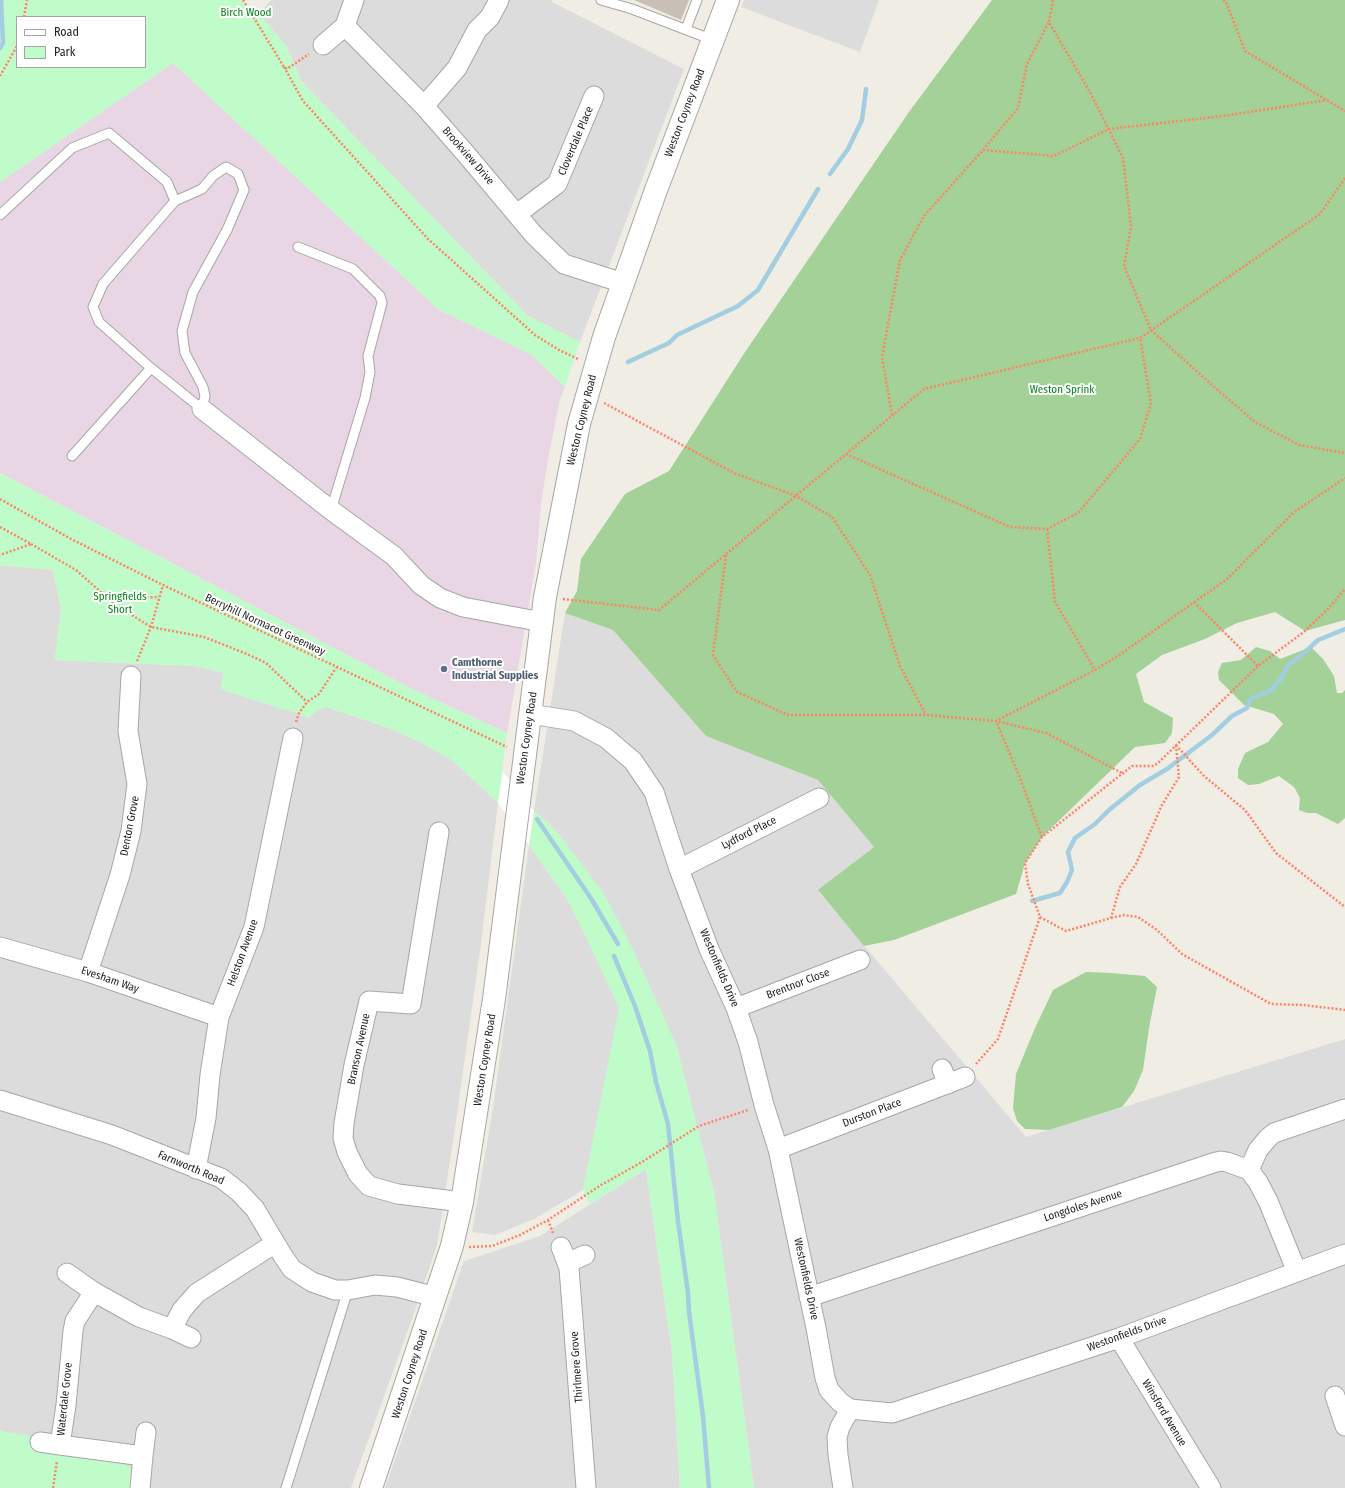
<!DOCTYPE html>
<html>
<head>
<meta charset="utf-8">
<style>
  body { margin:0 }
  #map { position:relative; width:1345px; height:1488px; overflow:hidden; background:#f0ede4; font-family:"Fira Sans Condensed",sans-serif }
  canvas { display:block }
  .legend { position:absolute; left:16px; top:16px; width:130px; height:52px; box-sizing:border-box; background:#fff; border:1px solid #a5a5a5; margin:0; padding:5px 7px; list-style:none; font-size:12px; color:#1f1f1f }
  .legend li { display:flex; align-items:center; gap:8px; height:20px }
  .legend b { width:20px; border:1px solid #a5a5a5 }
</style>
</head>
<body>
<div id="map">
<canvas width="1345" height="1488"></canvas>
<ul class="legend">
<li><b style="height:5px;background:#fff"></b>Road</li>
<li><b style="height:11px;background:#bffcc9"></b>Park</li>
</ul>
</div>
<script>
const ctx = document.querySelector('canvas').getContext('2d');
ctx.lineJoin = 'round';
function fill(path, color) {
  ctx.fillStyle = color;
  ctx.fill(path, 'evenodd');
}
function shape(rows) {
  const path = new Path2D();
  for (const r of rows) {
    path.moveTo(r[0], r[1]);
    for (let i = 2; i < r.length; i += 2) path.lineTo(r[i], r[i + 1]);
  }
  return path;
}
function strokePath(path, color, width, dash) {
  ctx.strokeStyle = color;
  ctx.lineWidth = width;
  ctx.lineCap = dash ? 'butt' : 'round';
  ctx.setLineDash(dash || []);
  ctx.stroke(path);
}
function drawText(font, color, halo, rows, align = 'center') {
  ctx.font = font + ' "Fira Sans Condensed",sans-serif';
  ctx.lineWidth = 4;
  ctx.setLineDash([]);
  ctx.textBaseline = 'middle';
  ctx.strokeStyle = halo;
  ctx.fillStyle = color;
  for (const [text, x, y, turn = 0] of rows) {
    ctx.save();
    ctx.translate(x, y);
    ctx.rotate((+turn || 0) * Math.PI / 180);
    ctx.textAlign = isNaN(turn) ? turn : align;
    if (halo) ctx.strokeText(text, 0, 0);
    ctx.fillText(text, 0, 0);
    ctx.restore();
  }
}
const residential = shape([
  [271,0,552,0,552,2,684,69,580,342,528,316,301,81,287,47,259,14],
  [744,0,879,0,860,52,741,7],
  [0,565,53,570,61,609,55,660,194,666,224,673,221,689,282,709,299,713,308,718,318,710,326,707,389,728,420,742,452,760,498,803,481,944,455,1128,437,1245,414,1313,351,1488,131,1488,39,1438,0,1431],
  [565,613,613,630,706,736,818,780,874,847,818,891,1026,1137,1345,1039,1345,1488,754,1488,714,1193,676,1044,561,837,550,825,534,811],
  [529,845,567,899,589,943,620,1008,583,1190,534,1219,495,1235,472,1232,493,1108],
  [646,1169,672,1352,680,1488,385,1488,464,1261,540,1236]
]);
const industrial = shape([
  [173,63,438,309,532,355,565,387,560,399,549,454,541,503,536,563,507,733,412,689,0,473,0,182]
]);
const forest = shape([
  [992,0,1345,0,1345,620,1305,631,1275,612,1237,623,1205,639,1162,655,1136,674,1144,702,1173,718,1172,733,1165,743,1135,747,1042,837,1025,863,1016,894,894,940,864,946,818,890,874,847,818,780,706,736,613,630,565,613,577,591,581,559,625,494,669,471,745,352,909,112],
  [1256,647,1270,651,1280,659,1311,647,1323,659,1334,676,1337,693,1342,693,1345,690,1345,818,1338,824,1316,813,1307,813,1299,810,1300,798,1294,787,1279,776,1259,784,1248,785,1238,778,1238,769,1245,753,1268,742,1283,724,1274,714,1244,705,1219,680,1218,672,1222,663,1241,660],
  [1086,972,1111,973,1145,976,1157,987,1149,1028,1143,1070,1134,1091,1122,1107,1049,1130,1025,1129,1017,1121,1013,1108,1016,1074,1035,1028,1053,990]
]);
const park = shape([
  [0,0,241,0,259,14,287,47,301,81,528,316,580,342,565,387,532,355,438,309,173,63,0,182],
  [17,17,145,17,145,67,17,67],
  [0,473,412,689,507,733,498,803,452,760,420,742,389,728,326,707,318,710,308,718,299,713,282,709,220,689,224,673,194,666,55,660,61,609,53,570,0,565],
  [534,811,550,825,561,837,603,892,631,945,676,1044,714,1193,754,1488,680,1488,672,1352,646,1169,590,1204,583,1190,619,1008,589,943,567,899,529,845],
  [0,1431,39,1438,122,1461,133,1469,131,1488,0,1488]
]);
const pier = shape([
  [503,772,534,811,529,845,498,803]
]);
const stream = shape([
  [0,48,3,43,1,0],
  [830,174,848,149,862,120,866,89],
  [628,362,669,343,677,335,738,306,758,290,818,189],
  [537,819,592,900,618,944],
  [1032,901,1060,893,1067,882,1072,870,1068,852,1075,838,1095,824,1109,810,1140,785,1167,769,1212,735,1232,716,1247,708,1250,699,1270,691,1281,679,1288,665,1304,653,1318,640,1345,629],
  [614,956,635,1006,650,1051,656,1082,668,1124,678,1221,688,1293,689,1312,703,1416,709,1488]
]);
const building = shape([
  [634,0,689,0,681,20]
]);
const path = shape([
  [243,0,284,67,287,69,309,54],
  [1053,0,1049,22,1091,94,1123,158,1131,226,1124,266,1151,330,1212,385,1255,422,1299,445,1345,453],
  [1223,0,1226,2,1245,51,1345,111],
  [24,17,27,0],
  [284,67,303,101,428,239,535,335,559,350,578,359],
  [0,76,17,46],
  [983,150,1018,108,1027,64,1049,22],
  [604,403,736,474,796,496,832,517,870,575,900,666,926,715],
  [892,415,882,357,900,260,924,216,983,150,1054,156,1109,129,1223,116,1327,100],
  [846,454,1010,527,1047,529,1078,513,1140,439,1151,403,1140,338],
  [0,499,71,539,163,585,507,747],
  [0,527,31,544,0,555],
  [1047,529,1055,602,1095,670],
  [31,544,76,570,114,604,151,627,204,637,247,654,266,663,307,702],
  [726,555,713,655,737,692,788,715,926,715,996,721,1046,733,1122,773],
  [103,593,134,598,159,597],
  [563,599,659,610,924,389,1140,338,1320,214,1345,178],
  [1194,602,1258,666],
  [137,661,151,627,163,585],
  [296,722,299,713,307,702,319,694,336,668],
  [1176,745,1204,776,1245,810,1276,853,1345,907],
  [1042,837,1020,778,996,721,1095,670,1118,656,1227,579,1293,513,1345,478],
  [1040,917,1066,931,1111,918,1120,887,1136,864,1162,805,1179,777,1176,745],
  [1111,918,1124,915,1138,917,1157,930,1182,954,1271,1004,1304,1005,1345,1010],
  [976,1064,998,1039,1040,917,1028,884,1025,863,1042,837,1132,766,1154,766,1159,762,1258,666,1305,631,1328,609,1345,589],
  [548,1220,553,1233],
  [469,1247,492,1246,520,1235,548,1220,601,1185,642,1162,699,1126,748,1110],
  [53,1488,57,1461]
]);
const service = shape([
  [601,0,632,9,713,40],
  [686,29,697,0],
  [0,215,72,148,109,133,167,182,175,201,103,284,93,307,99,322,151,368,202,409,205,396,203,387,185,353,182,331,193,292,227,230,244,190,238,174,226,167,213,176,202,189,175,201],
  [298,247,353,269,380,296,382,303,368,356,370,372,365,398,331,510],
  [72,456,151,368],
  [286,1488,348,1290]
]);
const minor = shape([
  [354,0,345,26,424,106,466,154,534,235,564,264,623,283],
  [323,45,345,26],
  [424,106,457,68,477,30,490,17,499,0],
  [517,214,557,184,594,96],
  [202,409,331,510,394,556,421,585,440,598,463,607,542,622],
  [530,714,574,721,606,738,633,761,654,792,679,869,709,949,736,1008,748,1042,764,1105,778,1149,816,1328,825,1378,829,1390,840,1402,850,1409,892,1413,1119,1338,1345,1254],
  [439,832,411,1004,369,1001,354,1065,344,1123,343,1138,347,1152,358,1174,369,1186,398,1194,462,1202],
  [679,869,819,798],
  [0,947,88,972,219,1017],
  [88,972,120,875,131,831,137,784,128,731,131,676],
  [736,1008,860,960],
  [942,1069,948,1084],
  [0,1100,112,1135,221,1178,239,1192,255,1209,283,1256,292,1269,312,1282,335,1290,348,1290,375,1285,397,1287,436,1297],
  [778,1149,965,1077],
  [196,1169,206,1118,210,1075,219,1017,254,927,293,738],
  [1249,1170,1258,1150,1268,1138,1274,1133,1345,1109],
  [561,1247,569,1268,586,1488],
  [567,1263,585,1255],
  [67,1273,94,1292,139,1317,172,1329,182,1310,197,1293,274,1244],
  [94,1292,75,1321,73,1331,66,1405,60,1445,143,1456,140,1488],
  [809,1297,1216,1162,1221,1161,1227,1162,1249,1170,1258,1182,1268,1201,1297,1272],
  [172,1329,191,1338],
  [1119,1338,1211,1488],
  [1335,1396,1345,1426],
  [40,1442,60,1445],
  [143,1456,146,1432],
  [843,1488,838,1455,837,1437,840,1427,850,1409]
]);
const tertiary = shape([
  [371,1488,452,1246,462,1202,494,999,545,597,579,424,604,337,656,190,728,0]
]);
const markers = [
  [444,669,4,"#5c6f8a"]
];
const parkNames = [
  ["Birch Wood",246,13],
  ["Weston Sprink",1062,390],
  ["Springfields",120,597],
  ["Short",120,610]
];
const streetNames = [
  ["Weston Coyney Road",685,113,-69],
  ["Cloverdale Place",576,141,-67],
  ["Brookview Drive",468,156,49],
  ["Weston Coyney Road",582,420,-76],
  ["Berryhill Normacot Greenway",265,625,25],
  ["Weston Coyney Road",527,738,-82],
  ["Denton Grove",130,826,-79],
  ["Lydford Place",749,833,-27],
  ["Helston Avenue",243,953,-70],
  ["Westonfields Drive",719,968,67],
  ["Evesham Way",110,980,19],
  ["Brentnor Close",798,984,-21],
  ["Branson Avenue",359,1049,-78],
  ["Weston Coyney Road",485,1060,-81],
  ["Durston Place",872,1113,-21],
  ["Farnworth Road",191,1168,23],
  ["Longdoles Avenue",1083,1206,-18],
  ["Westonfields Drive",806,1279,78],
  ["Westonfields Drive",1127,1334,-20],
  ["Thirlmere Grove",577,1367,-94],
  ["Weston Coyney Road",410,1374,-72],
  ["Waterdale Grove",65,1399,-84],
  ["Winsford Avenue",1164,1413,59]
];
const serviceNames = [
  ["Camthorne",452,663],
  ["Industrial Supplies",452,676]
];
fill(residential, '#dddcdc');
fill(industrial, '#e9d6e4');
fill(forest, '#a3d197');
fill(park, '#bffcc9');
fill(pier, '#fff');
strokePath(stream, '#a3cde0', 4.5);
fill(building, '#c8c0b7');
strokePath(service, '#a6a6a6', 11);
strokePath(minor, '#a6a6a6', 21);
strokePath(tertiary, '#a6a6a6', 24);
strokePath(path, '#ff8366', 2.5, [2, 2]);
strokePath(service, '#fff', 9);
strokePath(minor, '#fff', 19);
strokePath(tertiary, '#fff', 22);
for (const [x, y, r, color] of markers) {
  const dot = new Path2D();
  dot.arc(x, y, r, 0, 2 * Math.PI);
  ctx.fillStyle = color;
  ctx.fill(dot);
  strokePath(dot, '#fff', 1.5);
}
drawText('11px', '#06831b', '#fff', parkNames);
drawText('11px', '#1f1f1f', '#fff', streetNames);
drawText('bold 11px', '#4e5e75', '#fff', serviceNames, 'left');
</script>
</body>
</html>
